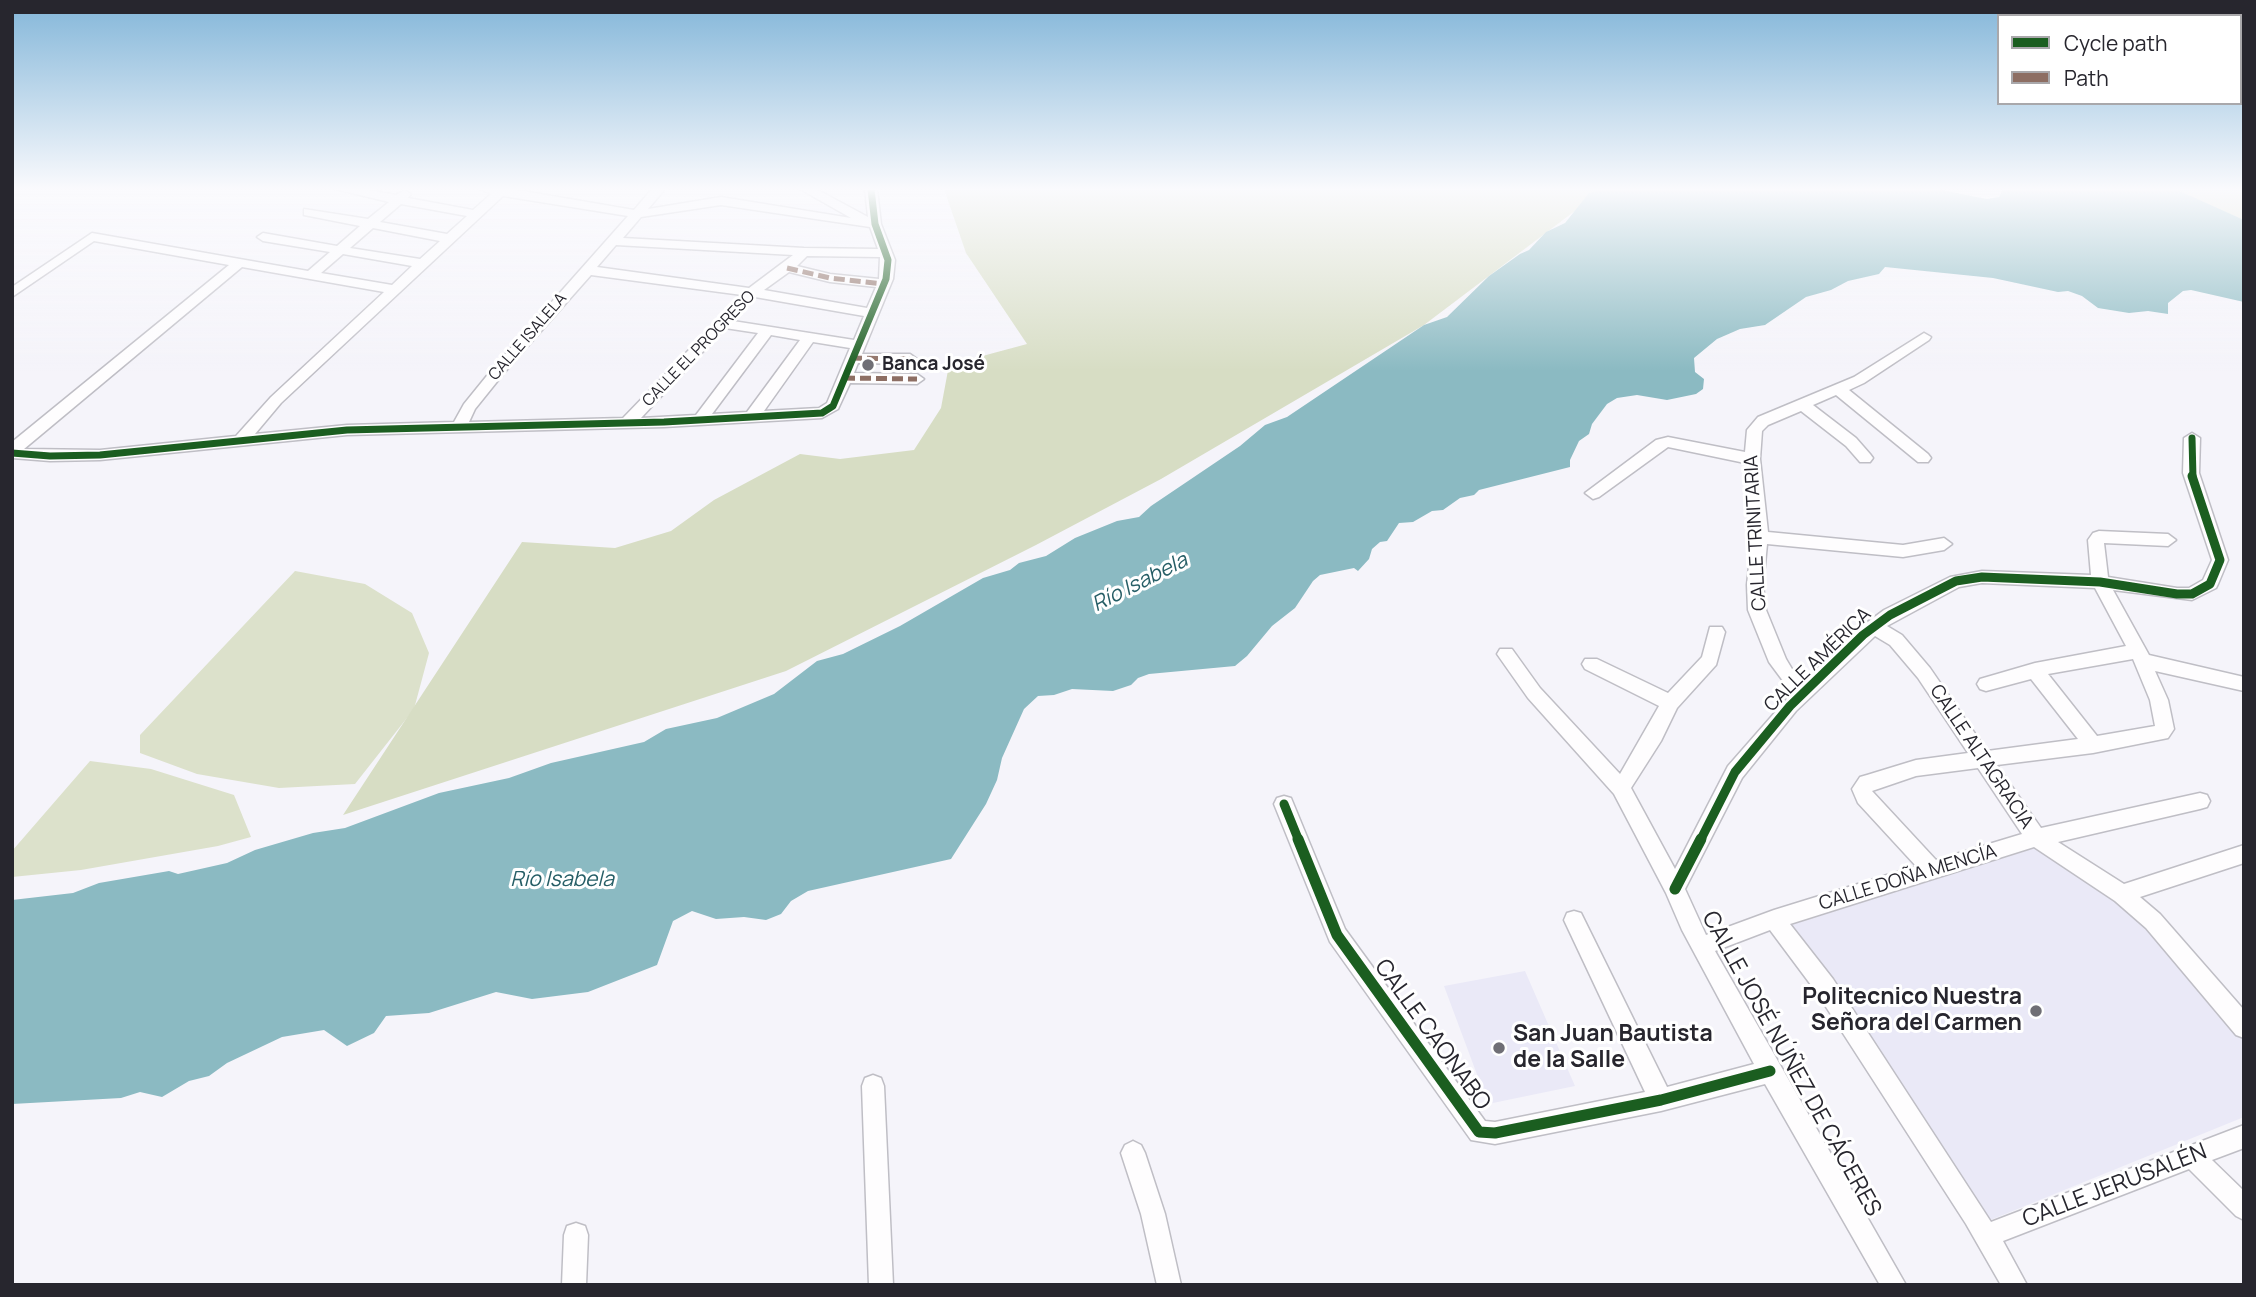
<!DOCTYPE html>
<html>
<head>
<meta charset="utf-8">
<style>
  body { margin:0 }
  #map { position:relative; width:2256px; height:1297px; overflow:hidden; background:#f5f4fa; font-family:Manrope,sans-serif }
  canvas { display:block }
  .frame { position:absolute; inset:0; border:14px solid #27262e; pointer-events:none }
  .legend { position:absolute; left:1997px; top:14px; width:245px; height:91px; box-sizing:border-box; background:#fff; border:2px solid #a9a8ab; margin:0; padding:9px 12px; list-style:none; font-size:21px; color:#27262e }
  .legend li { display:flex; align-items:center; gap:14px; height:35px }
  .legend b { width:35px; border:2px solid #a9a8ab }
</style>
</head>
<body>
<div id="map">
<canvas width="2256" height="1297"></canvas>
<div class="frame"></div>
<ul class="legend">
<li><b style="height:9px;background:#1b5e20"></b>Cycle path</li>
<li><b style="height:9px;background:#8d6e63"></b>Path</li>
</ul>
</div>
<script>
const ctx = document.querySelector('canvas').getContext('2d');
ctx.lineJoin = 'round';
function fill(path, color) {
  ctx.fillStyle = color;
  ctx.fill(path, 'evenodd');
}
function shape(rows) {
  const path = new Path2D();
  for (const r of rows) {
    path.moveTo(r[0], r[1]);
    for (let i = 2; i < r.length; i += 2) path.lineTo(r[i], r[i + 1]);
  }
  return path;
}
function strokePath(path, color, width, dash) {
  ctx.strokeStyle = color;
  ctx.lineWidth = width;
  ctx.lineCap = dash ? 'butt' : 'round';
  ctx.setLineDash(dash || []);
  ctx.stroke(path);
}
function drawText(font, color, halo, rows, align = 'center') {
  ctx.font = font + ' Manrope,sans-serif';
  ctx.lineWidth = 6;
  ctx.setLineDash([]);
  ctx.textBaseline = 'middle';
  ctx.strokeStyle = halo;
  ctx.fillStyle = color;
  for (const [text, x, y, turn = 0] of rows) {
    ctx.save();
    ctx.translate(x, y);
    ctx.rotate((+turn || 0) * Math.PI / 180);
    ctx.textAlign = isNaN(turn) ? turn : align;
    if (halo) ctx.strokeText(text, 0, 0);
    ctx.fillText(text, 0, 0);
    ctx.restore();
  }
}
const built = shape([
  [2038,847,2089,881,2145,925,2244,1039,2244,1117,1988,1221,1834,983,1791,925],
  [1525,971,1575,1086,1488,1104,1444,986]
]);
const green = shape([
  [2175,189,2244,189,2244,220,2218,209],
  [295,571,365,584,412,613,429,653,414,709,355,784,279,788,197,774,140,753,140,735],
  [90,761,151,769,234,795,251,837,218,846,81,870,12,877,12,851]
]);
const forest = shape([
  [944,189,1604,189,1424,325,1161,479,1036,545,786,671,343,815,522,542,615,548,671,531,714,500,800,454,840,459,914,450,941,408,949,365,1027,344,966,253]
]);
const water = shape([
  [1604,189,1936,189,1987,199,1999,197,2003,189,2175,189,2244,220,2244,302,2191,290,2183,291,2168,303,2168,314,2148,311,2129,313,2098,308,2082,296,2068,291,2058,292,1993,278,1885,267,1879,274,1848,281,1831,290,1806,297,1765,325,1740,329,1717,339,1694,358,1695,372,1704,379,1703,389,1696,394,1667,400,1637,395,1617,398,1607,404,1592,424,1589,434,1579,441,1570,460,1570,467,1479,490,1474,495,1460,498,1443,510,1432,511,1413,522,1399,523,1387,541,1380,542,1372,549,1369,559,1358,571,1354,568,1320,575,1313,581,1295,608,1272,626,1247,656,1235,666,1149,674,1138,678,1131,685,1113,691,1072,689,1054,695,1038,696,1024,709,1002,758,997,780,986,804,951,859,808,891,791,901,781,914,766,920,744,917,716,919,692,911,673,921,657,965,588,992,532,999,496,992,429,1013,386,1016,374,1033,347,1046,324,1030,282,1037,227,1063,209,1076,189,1081,162,1097,140,1092,121,1098,12,1104,12,900,73,893,99,883,169,871,178,874,227,863,255,850,313,833,345,828,439,793,509,778,551,763,644,742,666,729,717,718,774,694,817,661,843,654,900,626,983,578,1010,570,1019,563,1046,556,1075,538,1117,521,1139,517,1151,506,1240,446,1265,425,1287,417,1424,325,1447,317,1489,276,1520,254,1529,250,1546,232,1565,223,1589,193]
]);
const minor = shape([
  [335,189,363,189,396,195,405,190,411,194,408,198,473,210,491,194,480,189,511,189,634,210,652,189,665,189,648,209,721,197,851,218,800,189,816,189,868,217,865,189,877,189,881,224,895,260,893,279,862,354,910,354,917,359,910,364,858,363,854,373,917,374,924,379,917,384,850,383,838,409,822,418,664,427,347,435,100,460,50,461,12,458,12,442,229,265,94,241,12,297,12,287,92,233,308,271,330,252,263,241,257,237,263,233,337,246,360,226,304,215,304,209,368,219,389,202,335,189],
  [503,196,628,216,494,367,464,404,454,422,347,425,255,434,281,403,503,196],
  [401,204,467,216,447,234,380,222,401,204],
  [721,205,870,227,878,249,804,248,623,238,641,217,721,205],
  [373,228,440,241,420,259,350,248,373,228],
  [616,245,793,255,749,288,597,267,616,245],
  [343,254,412,266,392,285,321,273,343,254],
  [807,256,880,257,879,279,830,274,797,266,807,256],
  [242,267,384,292,271,397,236,436,100,450,24,449,242,267],
  [789,272,830,282,876,287,867,308,764,290,789,272],
  [591,275,742,295,623,418,469,422,475,409,504,373,591,275],
  [755,297,864,316,854,340,733,321,755,297],
  [725,328,758,333,696,415,641,418,725,328],
  [771,335,800,340,747,412,712,414,771,335],
  [813,342,850,348,827,403,819,408,764,411,813,342],
  [1924,333,1931,337,1929,340,1864,383,1849,390,1928,454,1931,458,1928,462,1918,462,1836,395,1813,405,1856,438,1870,454,1873,458,1870,462,1860,462,1846,446,1801,411,1768,425,1762,431,1760,459,1768,532,1903,545,1944,538,1952,544,1944,550,1903,557,1767,544,1763,585,1766,610,1786,659,1795,674,1803,682,1857,630,1884,610,1950,577,1982,571,2091,575,2088,540,2093,533,2099,531,2168,534,2176,540,2168,546,2104,543,2108,577,2177,588,2189,588,2203,580,2212,560,2183,473,2184,438,2192,433,2200,438,2199,473,2228,560,2218,584,2216,588,2192,600,2113,590,2149,655,2244,677,2244,691,2155,671,2168,700,2174,729,2168,738,2093,753,1997,765,2041,828,2200,793,2207,795,2210,801,2207,807,2200,809,2058,842,2124,884,2244,845,2244,863,2140,897,2160,914,2244,1010,2244,1038,2236,1035,2146,928,2115,901,2034,847,1790,924,1833,979,1991,1222,2244,1125,2244,1148,2212,1160,2244,1191,2244,1220,2236,1216,2189,1169,2003,1241,2027,1285,2001,1285,1966,1224,1817,993,1770,930,1715,951,1906,1285,1880,1285,1765,1084,1661,1111,1495,1144,1471,1140,1330,942,1274,804,1277,798,1284,796,1291,798,1345,929,1485,1121,1495,1122,1645,1092,1564,920,1567,913,1574,911,1581,913,1667,1087,1754,1064,1682,930,1666,893,1614,794,1528,698,1497,654,1500,649,1512,649,1540,688,1620,774,1659,706,1585,669,1582,664,1585,659,1597,659,1668,693,1702,657,1710,627,1722,627,1725,632,1716,665,1677,708,1661,741,1631,788,1675,869,1728,766,1792,693,1769,662,1748,610,1747,585,1752,537,1745,463,1668,447,1599,497,1593,499,1585,493,1656,440,1668,437,1745,452,1747,430,1758,417,1854,377,1924,333],
  [1982,583,2095,588,2126,646,2035,663,1980,679,1977,684,1980,689,1986,691,2031,679,2078,739,1987,751,1930,668,1902,635,1887,626,1959,587,1982,583],
  [1875,636,1890,645,1918,678,1968,753,1916,760,1867,775,1860,777,1852,789,1858,803,1916,866,1774,910,1706,935,1685,889,1742,778,1796,711,1875,636],
  [2133,659,2150,700,2155,726,2097,736,2048,674,2133,659],
  [1978,768,2022,834,1936,860,1872,791,1916,776,1978,768],
  [873,1075,881,1078,884,1086,893,1285,869,1285,862,1086,865,1078,873,1075],
  [1133,1141,1141,1145,1145,1153,1165,1214,1181,1285,1157,1285,1141,1214,1121,1153,1125,1145,1133,1141],
  [576,1223,585,1226,588,1235,586,1285,562,1285,564,1235,567,1226,576,1223]
]);
const quiet = shape([
  [787,268,830,278,884,284],
  [851,358,910,359],
  [844,378,917,379]
]);
const cyclewayFar2 = shape([
  [2192,438,2193,478],
  [12,453,50,456,100,455,347,430,664,422,822,413,833,406,886,279,888,260,875,224,871,189]
]);
const cyclewayFar1 = shape([
  [1284,804,1299,841],
  [1700,841,1735,772,1790,706,1863,635,1890,615,1956,581,1982,577,2100,582,2177,594,2192,594,2210,584,2220,560,2192,476]
]);
const cycleway = shape([
  [1298,839,1337,935,1479,1132,1495,1133,1661,1100,1770,1071],
  [1675,889,1701,839]
]);
const markers = [
  [868,365,7,"#6f6e75"],
  [2036,1011,7,"#6f6e75"],
  [1499,1048,7,"#6f6e75"]
];
const farStreetnames = [
  ["CALLE ISALELA",528,337,-49],
  ["CALLE EL PROGRESO",699,349,-46]
];
const poiNames = [
  ["Banca José",882,365]
];
const streetNames = [
  ["CALLE TRINITARIA",1756,533,-93],
  ["CALLE AMÉRICA",1818,660,-44],
  ["CALLE ALTAGRACIA",1981,757,56],
  ["CALLE DOÑA MENCÍA",1908,878,-17]
];
const waterNames = [
  ["Río Isabela",1140,583,-27],
  ["Río Isabela",562,880]
];
const nearPoinames = [
  ["Politecnico Nuestra",2022,998],
  ["Señora del Carmen",2022,1024],
  ["San Juan Bautista",1513,1035,"left"],
  ["de la Salle",1513,1061,"left"]
];
const nearStreetnames = [
  ["CALLE CAONABO",1432,1035,54],
  ["CALLE JOSÉ NÚÑEZ DE CÁCERES",1791,1064,61],
  ["CALLE JERUSALÉN",2115,1186,-21]
];
fill(built, '#eae9f7');
fill(green, '#dce1cb');
fill(forest, '#d7ddc4');
fill(water, '#8bbac2');
strokePath(minor, '#bfbec5', 3);
fill(minor, '#fefdfe');
strokePath(quiet, '#8d6e63', 5, [11, 5]);
strokePath(cyclewayFar2, '#1b5e20', 7);
strokePath(cyclewayFar1, '#1b5e20', 9);
strokePath(cycleway, '#1b5e20', 11);
const sky = ctx.createLinearGradient(0, 0, 0, 371);
sky.addColorStop(0, '#83b6d9');
sky.addColorStop(0.51, '#fafafd');
sky.addColorStop(1, '#fafafd00');
ctx.fillStyle = sky;
ctx.fillRect(0, 0, 2256, 371);
for (const [x, y, r, color] of markers) {
  const dot = new Path2D();
  dot.arc(x, y, r, 0, 2 * Math.PI);
  ctx.fillStyle = color;
  ctx.fill(dot);
  strokePath(dot, '#fff', 2.5);
}
drawText('16px', '#27262e', '#fff', farStreetnames);
drawText('bold 19px', '#27262e', '#fff', poiNames, 'left');
drawText('19px', '#27262e', '#fff', streetNames);
drawText('italic 21px', '#265e66', '#fff', waterNames);
drawText('bold 23px', '#27262e', '#fff', nearPoinames, 'right');
drawText('23px', '#27262e', '#fff', nearStreetnames);
</script>
</body>
</html>
